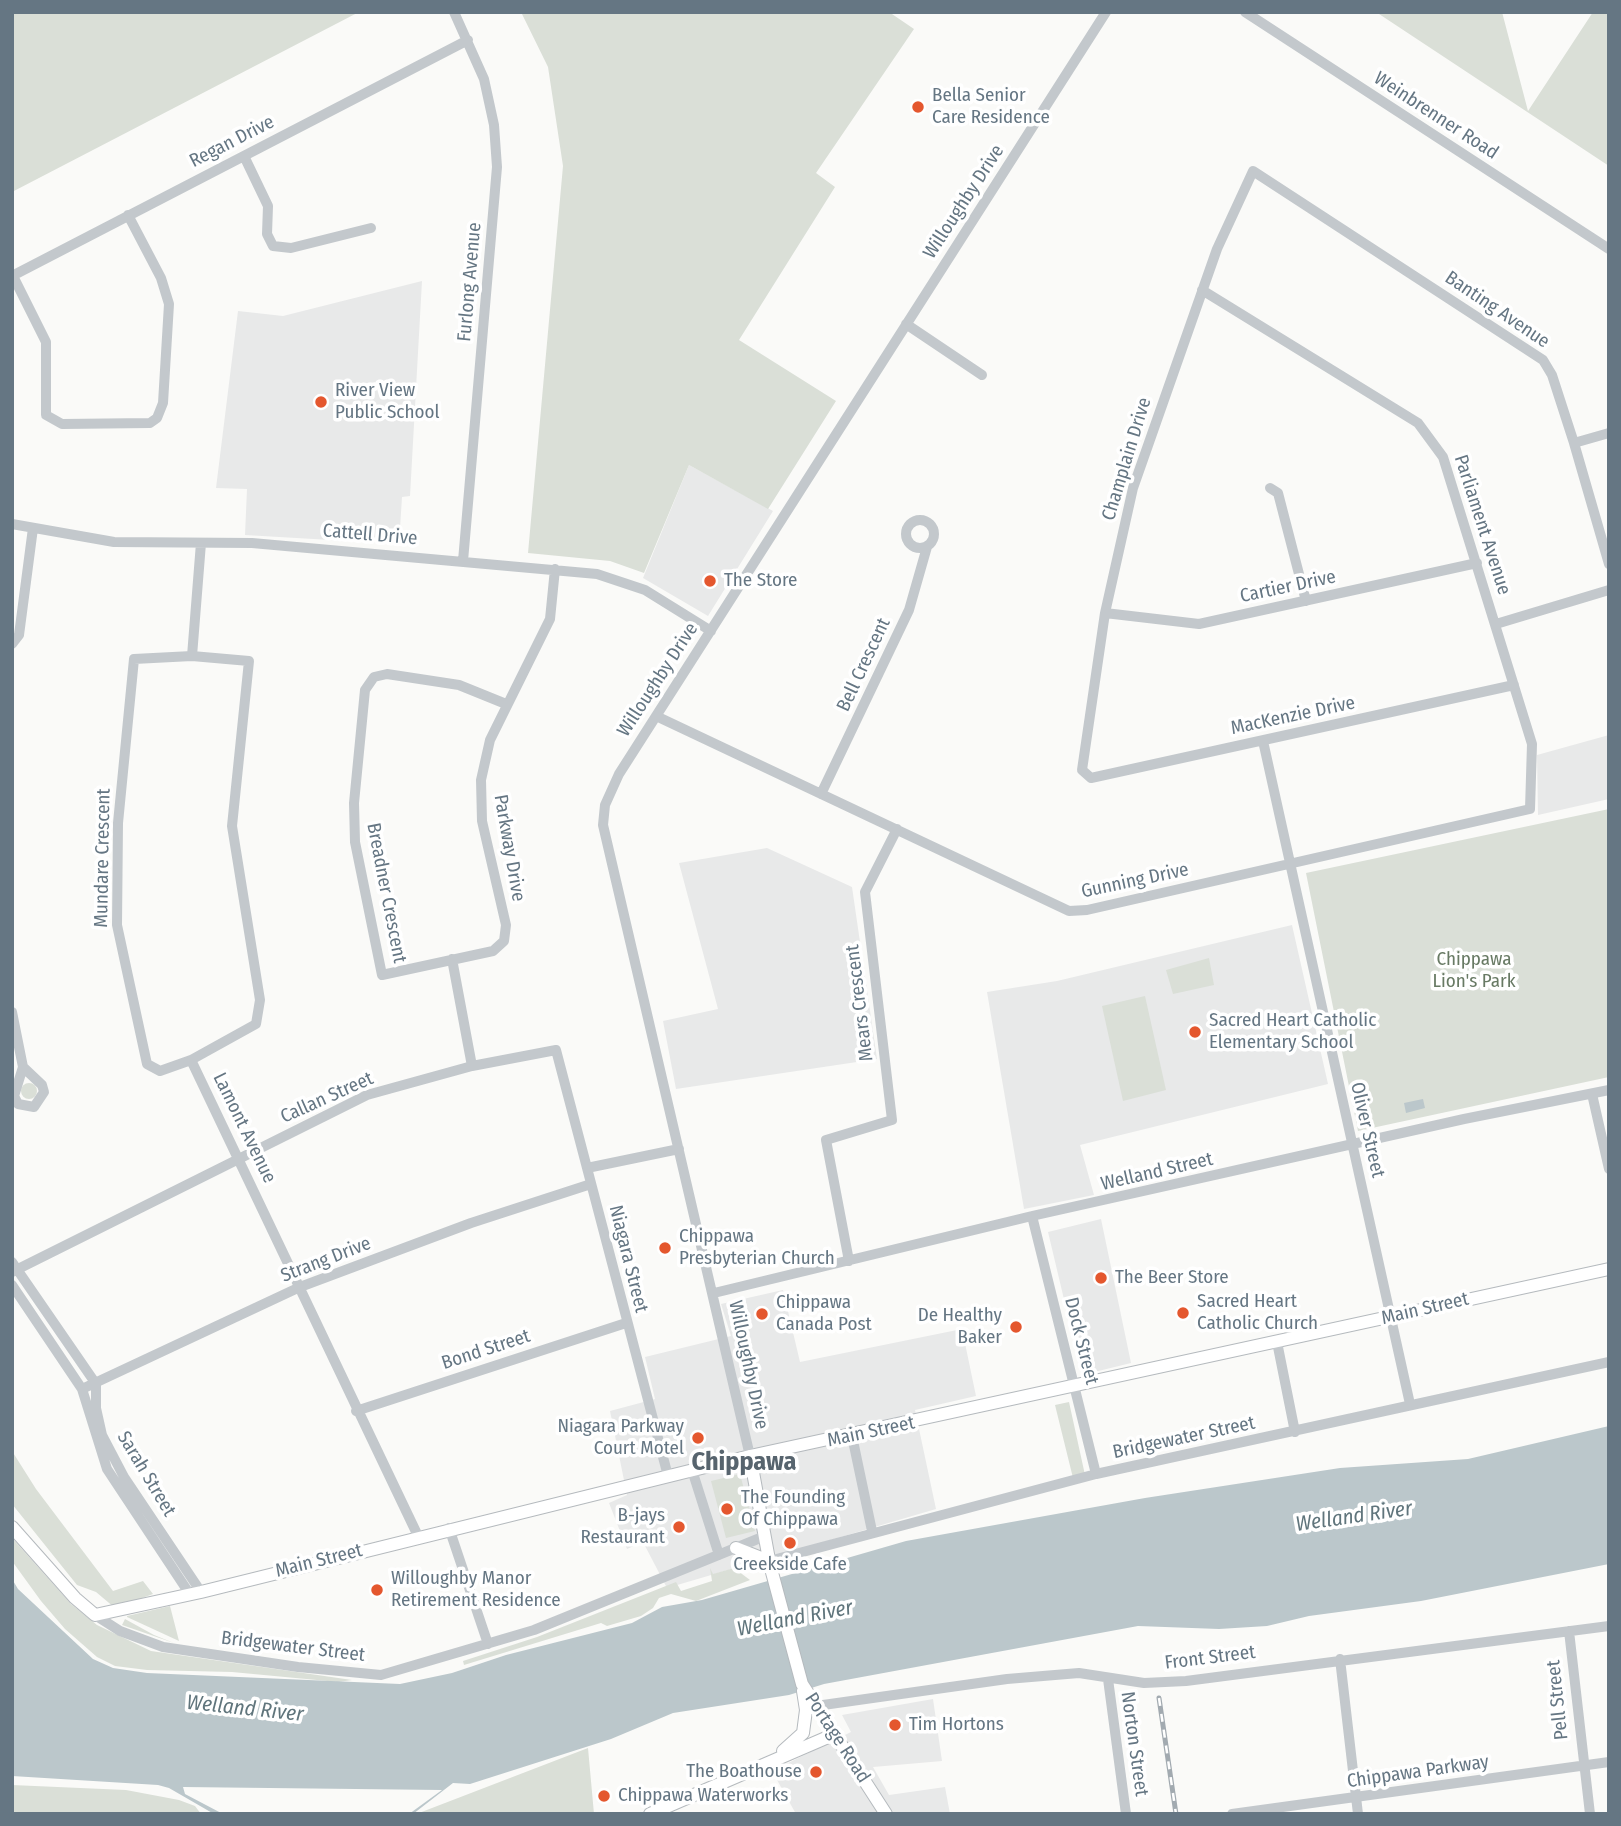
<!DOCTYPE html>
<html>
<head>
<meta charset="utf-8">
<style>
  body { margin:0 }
  #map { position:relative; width:1621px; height:1826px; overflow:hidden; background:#fafaf8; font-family:"Fira Sans Condensed",sans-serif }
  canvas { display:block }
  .frame { position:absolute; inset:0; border:14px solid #657683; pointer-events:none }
</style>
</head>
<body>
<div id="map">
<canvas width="1621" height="1826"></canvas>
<div class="frame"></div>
</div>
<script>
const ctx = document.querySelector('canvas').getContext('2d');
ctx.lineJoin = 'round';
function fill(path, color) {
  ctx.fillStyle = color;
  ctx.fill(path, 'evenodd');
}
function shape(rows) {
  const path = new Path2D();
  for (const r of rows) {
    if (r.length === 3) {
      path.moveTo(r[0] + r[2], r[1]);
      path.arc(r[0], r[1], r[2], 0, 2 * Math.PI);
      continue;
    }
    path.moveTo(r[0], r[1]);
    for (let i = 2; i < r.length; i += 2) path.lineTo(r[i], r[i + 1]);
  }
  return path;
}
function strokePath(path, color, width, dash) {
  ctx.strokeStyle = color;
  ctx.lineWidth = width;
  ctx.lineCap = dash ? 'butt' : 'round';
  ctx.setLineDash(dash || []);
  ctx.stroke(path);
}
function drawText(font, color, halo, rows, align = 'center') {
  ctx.font = font + ' "Fira Sans Condensed",sans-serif';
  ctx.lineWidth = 7;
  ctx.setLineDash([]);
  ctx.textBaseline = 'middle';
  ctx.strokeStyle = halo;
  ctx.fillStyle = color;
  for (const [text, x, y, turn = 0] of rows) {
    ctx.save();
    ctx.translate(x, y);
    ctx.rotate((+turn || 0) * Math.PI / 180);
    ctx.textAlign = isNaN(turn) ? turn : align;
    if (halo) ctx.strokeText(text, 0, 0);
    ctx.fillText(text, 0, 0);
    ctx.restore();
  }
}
const built = shape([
  [422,281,410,496,402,497,399,544,245,535,247,489,216,488,238,311,283,316],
  [689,465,773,511,708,616,643,578],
  [1609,735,1609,799,1538,815,1537,755],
  [767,848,852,887,877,1059,676,1089,663,1021,718,1009,679,863],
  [1292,925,1328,1084,1080,1145,1094,1195,1024,1209,987,992,1057,981],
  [1101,1219,1131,1363,1082,1375,1048,1232],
  [783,1290,800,1362,962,1329,976,1396,915,1410,936,1509,667,1588,643,1542,627,1549,609,1503,627,1495,610,1411,655,1399,645,1357,731,1336,721,1304],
  [933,1699,942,1761,873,1767,889,1795,945,1787,950,1814,796,1814,772,1771,851,1732,842,1715]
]);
const green = shape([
  [12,12,359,12,12,192],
  [521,12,889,12,914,29,816,173,835,187,739,340,836,401,768,509,689,465,644,573,610,561,528,553,563,166,548,67],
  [1376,12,1502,12,1528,111,1593,12,1609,12,1609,166],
  [1609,809,1609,1077,1358,1131,1306,873],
  [1209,958,1214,985,1173,994,1166,970],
  [1145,996,1166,1090,1123,1101,1102,1006],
  [29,1091,8],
  [1069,1402,1085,1475,1073,1478,1055,1405],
  [12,1451,36,1489,113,1591,143,1581,153,1594,115,1608,96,1592,77,1585,12,1504],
  [740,1474,755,1531,726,1538,711,1481],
  [12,1538,71,1604,97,1625,151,1651,352,1680,338,1682,232,1672,147,1670,115,1666,97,1657,65,1629,41,1601,12,1561],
  [710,1568,713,1574,734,1568,750,1580,696,1601,671,1594,659,1598,653,1608,641,1616,607,1626,601,1623,464,1665,463,1661,537,1637,676,1582,681,1591,712,1581],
  [170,1606,179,1641,127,1617,127,1616],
  [125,1619,154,1635,174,1643,122,1625],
  [588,1748,594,1814,418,1814,419,1813],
  [12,1785,126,1790,179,1800,195,1806,201,1814,12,1814]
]);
const water = shape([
  [1423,1099,1425,1108,1406,1113,1404,1103],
  [1609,1426,1609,1564,1421,1601,1309,1616,1267,1626,1219,1629,1138,1626,824,1684,789,1695,673,1713,611,1739,470,1784,453,1783,413,1814,409,1814,442,1790,183,1787,185,1794,223,1814,214,1814,169,1788,158,1785,12,1776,12,1579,18,1589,93,1659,113,1668,147,1673,400,1684,452,1673,506,1655,632,1623,662,1607,702,1600,906,1541,1145,1498,1340,1468,1468,1459]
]);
const minor = shape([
  [454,12,484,79,494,125,497,167,463,561],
  [1245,12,1609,249],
  [244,156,268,206,267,234,273,246,291,248,371,228],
  [12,276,468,40],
  [13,276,46,342,46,415,62,424,150,423,157,418,163,403,169,304,161,278,128,215],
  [906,324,982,375],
  [1574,443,1609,433],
  [1270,488,1278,493,1306,601],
  [920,534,14],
  [12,524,114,542,252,543,597,574,645,590,711,631],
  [1105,613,1199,624,1477,563],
  [1496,624,1609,590],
  [12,644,19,635,33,528],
  [192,656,249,661,232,826,260,1000,256,1024,191,1060,160,1071,147,1064,117,925,118,823,134,659,192,656],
  [192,656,201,543],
  [1514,685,1091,778,1082,770,1105,613,1133,488,1217,249,1253,171,1543,360,1552,375,1574,443,1609,564],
  [506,704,459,685,387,674,374,677,365,690,354,803,355,842,382,975,493,951,504,941,506,925,482,821,481,780,490,740,550,619,555,569],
  [656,716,1069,911,1087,910,1530,809,1532,744,1443,457,1418,423,1202,290],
  [1263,741,1410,1404],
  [821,794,909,610,927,547],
  [452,959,472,1066],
  [12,1012,23,1067,14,1096,18,1104,34,1107,44,1092,42,1085,23,1067],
  [191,1060,418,1536],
  [1592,1094,1609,1169],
  [587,1168,679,1149],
  [1032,1216,1096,1474],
  [849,1261,826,1140,892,1120,865,892,897,829],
  [12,1262,96,1384,96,1408,102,1435,124,1477,201,1592],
  [12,1272,367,1095,472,1066,556,1050,668,1476],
  [12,1285,82,1389,107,1469,189,1593],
  [714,1293,1032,1216,1464,1119,1609,1090],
  [1277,1342,1295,1432],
  [82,1389,300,1287,471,1223,591,1184],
  [356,1411,626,1323],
  [852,1436,872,1531],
  [750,1456,603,825,605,805,619,774,1106,12],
  [692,1470,719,1555],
  [449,1528,488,1644],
  [769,1561,1096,1474,1609,1362],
  [95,1615,120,1631,163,1647,298,1667,381,1675,534,1630,765,1536],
  [1569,1631,1590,1814],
  [1340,1659,1358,1814],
  [1108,1679,1126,1814],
  [816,1706,1007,1679,1079,1673,1144,1683,1186,1681,1609,1626],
  [1232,1814,1609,1762]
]);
const major = shape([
  [750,1456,770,1565,802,1684,886,1814],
  [12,1527,75,1598,95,1615,201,1592,750,1456,1609,1269],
  [736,1548,769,1561],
  [783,1751,803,1733,806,1710,803,1691],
  [650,1814,835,1734]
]);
const rail = shape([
  [1159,1698,1176,1814]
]);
const markers = [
  [918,107,7,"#e4572e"],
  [321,402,7,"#e4572e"],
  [710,581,7,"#e4572e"],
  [1195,1032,7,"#e4572e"],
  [665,1248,7,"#e4572e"],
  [1101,1278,7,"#e4572e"],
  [1183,1313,7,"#e4572e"],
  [762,1314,7,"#e4572e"],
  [1016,1327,7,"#e4572e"],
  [698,1438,7,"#e4572e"],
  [727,1509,7,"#e4572e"],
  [679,1527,7,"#e4572e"],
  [790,1543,7,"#e4572e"],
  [377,1590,7,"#e4572e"],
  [895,1725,7,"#e4572e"],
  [816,1772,7,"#e4572e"],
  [604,1796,7,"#e4572e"]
];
const poiNames = [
  ["Bella Senior",932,96],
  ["Care Residence",932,118],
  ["River View",335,391],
  ["Public School",335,413],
  ["The Store",724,581],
  ["Sacred Heart Catholic",1209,1021],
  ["Elementary School",1209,1043],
  ["Chippawa",679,1237],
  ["Presbyterian Church",679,1259],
  ["The Beer Store",1115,1278],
  ["Sacred Heart",1197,1302],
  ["Catholic Church",1197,1324],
  ["Chippawa",776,1303],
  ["Canada Post",776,1325],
  ["De Healthy",1002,1316,"right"],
  ["Baker",1002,1338,"right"],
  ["Niagara Parkway",684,1427,"right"],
  ["Court Motel",684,1449,"right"],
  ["The Founding",741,1498],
  ["Of Chippawa",741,1520],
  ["B-jays",665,1516,"right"],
  ["Restaurant",665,1538,"right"],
  ["Creekside Cafe",790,1565,"center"],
  ["Willoughby Manor",391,1579],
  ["Retirement Residence",391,1601],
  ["Tim Hortons",909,1725],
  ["The Boathouse",802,1772,"right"],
  ["Chippawa Waterworks",618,1796]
];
const streetNames = [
  ["Weinbrenner Road",1436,116,33],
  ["Regan Drive",232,142,-27],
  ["Willoughby Drive",964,202,-57],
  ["Furlong Avenue",470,282,-85],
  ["Banting Avenue",1497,310,34],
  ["Champlain Drive",1127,459,-73],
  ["Parliament Avenue",1482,525,72],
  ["Cattell Drive",370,535,5],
  ["Cartier Drive",1288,587,-12],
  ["Bell Crescent",864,665,-65],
  ["Willoughby Drive",658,680,-57],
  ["MacKenzie Drive",1293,716,-12],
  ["Parkway Drive",509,848,80],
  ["Mundare Crescent",103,858,-89],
  ["Gunning Drive",1135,881,-12],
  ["Breadner Crescent",386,893,79],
  ["Mears Crescent",860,1003,-97],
  ["Callan Street",327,1098,-24],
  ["Lamont Avenue",244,1128,64],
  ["Oliver Street",1367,1130,77],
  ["Welland Street",1157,1172,-13],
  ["Niagara Street",628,1259,76],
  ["Strang Drive",326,1260,-21],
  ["Main Street",1425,1309,-13],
  ["Dock Street",1081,1341,76],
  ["Bond Street",486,1350,-18],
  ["Willoughby Drive",748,1365,78],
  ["Main Street",871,1432,-12],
  ["Bridgewater Street",1184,1438,-12],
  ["Sarah Street",146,1474,59],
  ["Main Street",319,1561,-14],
  ["Bridgewater Street",293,1647,7],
  ["Front Street",1210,1658,-7],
  ["Pell Street",1558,1700,-96],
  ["Portage Road",837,1738,57],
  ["Norton Street",1134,1744,82],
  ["Chippawa Parkway",1418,1772,-8]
];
const parkNames = [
  ["Chippawa",1474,960],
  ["Lion's Park",1474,982]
];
const waterNames = [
  ["Welland River",1354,1517,-8],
  ["Welland River",795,1619,-11],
  ["Welland River",245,1709,6]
];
const districtNames = [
  ["Chippawa",744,1463]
];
fill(built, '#e8e9e9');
fill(green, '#dadfd7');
fill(water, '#bbc7cb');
strokePath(major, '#b5babe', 14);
strokePath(minor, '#c3c8cc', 10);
strokePath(major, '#fff', 12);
strokePath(rail, '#a2aab0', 5);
strokePath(rail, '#fff', 2.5, [8]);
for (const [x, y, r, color] of markers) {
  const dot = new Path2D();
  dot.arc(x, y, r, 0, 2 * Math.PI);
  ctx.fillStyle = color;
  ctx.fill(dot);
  strokePath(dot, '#fff', 2.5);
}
drawText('19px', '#657683', '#fff', poiNames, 'left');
drawText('19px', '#657683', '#fff', streetNames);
drawText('19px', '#687a64', '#fff', parkNames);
drawText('italic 21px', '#60757c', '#fff', waterNames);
drawText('bold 26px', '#57646e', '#fff', districtNames);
</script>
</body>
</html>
